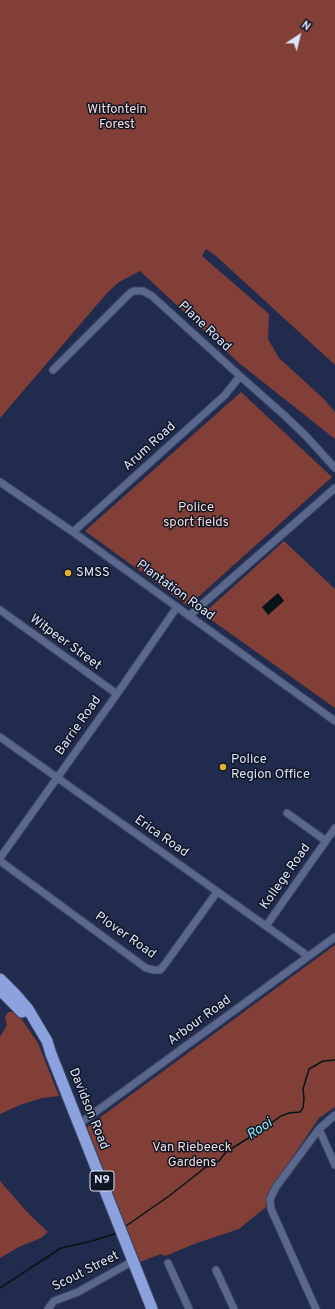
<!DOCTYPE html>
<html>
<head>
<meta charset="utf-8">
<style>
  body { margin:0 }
  #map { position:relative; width:335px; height:1309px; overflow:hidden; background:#202b4d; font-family:Overpass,sans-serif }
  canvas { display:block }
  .north { position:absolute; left:279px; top:16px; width:40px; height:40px; -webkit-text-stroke:3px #101524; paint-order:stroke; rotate:35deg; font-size:11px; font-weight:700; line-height:16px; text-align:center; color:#dbe4fa }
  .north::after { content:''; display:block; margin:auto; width:14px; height:18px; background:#dbe4fa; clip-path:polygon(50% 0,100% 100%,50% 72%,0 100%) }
</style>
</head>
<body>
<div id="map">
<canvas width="335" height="1309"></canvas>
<div class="north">N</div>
</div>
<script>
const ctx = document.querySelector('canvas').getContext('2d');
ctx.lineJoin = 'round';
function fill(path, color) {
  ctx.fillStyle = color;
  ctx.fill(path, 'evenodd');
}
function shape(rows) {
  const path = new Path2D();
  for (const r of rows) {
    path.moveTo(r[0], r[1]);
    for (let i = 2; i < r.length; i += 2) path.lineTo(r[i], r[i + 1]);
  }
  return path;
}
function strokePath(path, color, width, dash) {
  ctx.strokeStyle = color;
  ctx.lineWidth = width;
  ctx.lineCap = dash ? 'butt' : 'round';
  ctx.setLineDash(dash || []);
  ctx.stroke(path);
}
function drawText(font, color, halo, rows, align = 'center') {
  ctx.font = font + ' Overpass,sans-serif';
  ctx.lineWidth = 3;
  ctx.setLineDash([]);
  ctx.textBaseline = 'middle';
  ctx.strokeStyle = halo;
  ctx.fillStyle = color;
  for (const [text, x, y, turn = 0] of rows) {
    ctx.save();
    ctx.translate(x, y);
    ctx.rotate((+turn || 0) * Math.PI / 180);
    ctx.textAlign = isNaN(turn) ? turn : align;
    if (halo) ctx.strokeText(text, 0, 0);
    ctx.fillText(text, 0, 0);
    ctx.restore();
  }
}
const green = shape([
  [0,0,335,0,335,365,216,256,206,249,202,256,269,314,268,339,279,358,324,399,335,412,335,439,239,363,140,271,119,282,107,293,0,418],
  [241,392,332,477,188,606,85,531],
  [284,541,335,589,335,708,203,614],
  [335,945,335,1107,319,1118,267,1195,266,1207,239,1229,197,1243,165,1256,161,1254,140,1262,87,1127],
  [8,1012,14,1012,22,1020,38,1043,59,1096,42,1098,20,1105,0,1114,0,1037,7,1025,5,1017],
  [0,1181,27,1212,48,1232,41,1238,19,1247,0,1258]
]);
const water = shape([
  [278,593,284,601,268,615,262,607]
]);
const stream = shape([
  [126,1226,169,1196,206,1167,219,1161,226,1152,263,1129,281,1116,289,1113,300,1112,303,1108,304,1099,303,1089,309,1069,323,1061,335,1060],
  [0,1288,61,1248,92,1241,117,1233]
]);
const minor = shape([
  [53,370,129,294,133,291,143,291,152,296,240,376,284,415,305,435,335,468],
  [0,482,73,532,335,721],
  [73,532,225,395,240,376],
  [0,610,117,694],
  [189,616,335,488],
  [0,737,308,956],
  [287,813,326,841],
  [0,858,117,694,177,607],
  [0,861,146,968,154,970,160,970,165,964,217,892],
  [266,926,335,828],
  [79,1124,335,937],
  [319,1129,335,1165],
  [168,1263,189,1309],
  [216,1270,234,1309],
  [48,1309,54,1301,78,1292,133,1261],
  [316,1309,271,1209,270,1199,276,1187,319,1129,335,1115]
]);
const trunk = shape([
  [0,979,16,995,28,1009,47,1041,51,1054,152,1309],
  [0,990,22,1012]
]);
const markers = [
  [68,573,4,"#ddb133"],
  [223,767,4,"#ddb133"]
];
const shields = [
  [102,1181,24]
];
const shieldNames = [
  ["N9",102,1181]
];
const parkNames = [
  ["Witfontein",117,110],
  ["Forest",117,125],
  ["Police",196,508],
  ["sport fields",196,523],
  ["Van Riebeeck",192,1148],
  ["Gardens",192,1163]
];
const streetNames = [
  ["Plane Road",204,327,43],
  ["Arum Road",150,447,-42],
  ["Plantation Road",175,591,36],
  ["Witpeer Street",65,643,36],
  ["Barrie Road",79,726,-55],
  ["Erica Road",161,837,35],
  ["Kollege Road",286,877,-55],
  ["Plover Road",125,936,35],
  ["Arbour Road",200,1021,-36],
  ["Davidson Road",88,1109,68],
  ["Scout Street",86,1272,-27]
];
const poiNames = [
  ["SMSS",76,573],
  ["Police",231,760],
  ["Region Office",231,775]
];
const waterNames = [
  ["Rooi",260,1130,-33]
];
fill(green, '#813f37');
fill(water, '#041517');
strokePath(stream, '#041517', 1.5);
strokePath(minor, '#3c4562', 9);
strokePath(trunk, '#3c4562', 13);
strokePath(minor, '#5a688d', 7);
strokePath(trunk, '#8ca2de', 11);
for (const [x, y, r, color] of markers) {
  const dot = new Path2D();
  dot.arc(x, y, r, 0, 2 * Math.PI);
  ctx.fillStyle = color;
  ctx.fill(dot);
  strokePath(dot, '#101524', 1.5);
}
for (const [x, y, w] of shields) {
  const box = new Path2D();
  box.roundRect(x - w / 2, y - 10, w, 20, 3);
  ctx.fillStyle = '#101524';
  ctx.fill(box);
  strokePath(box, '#dbe4fa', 1);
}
drawText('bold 12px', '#dbe4fa', null, shieldNames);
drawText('13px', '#f5dbd6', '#101524', parkNames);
drawText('13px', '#dbe4fa', '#101524', streetNames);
drawText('13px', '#dbe4fa', '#101524', poiNames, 'left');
drawText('italic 14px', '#8be8f6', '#101524', waterNames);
</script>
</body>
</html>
